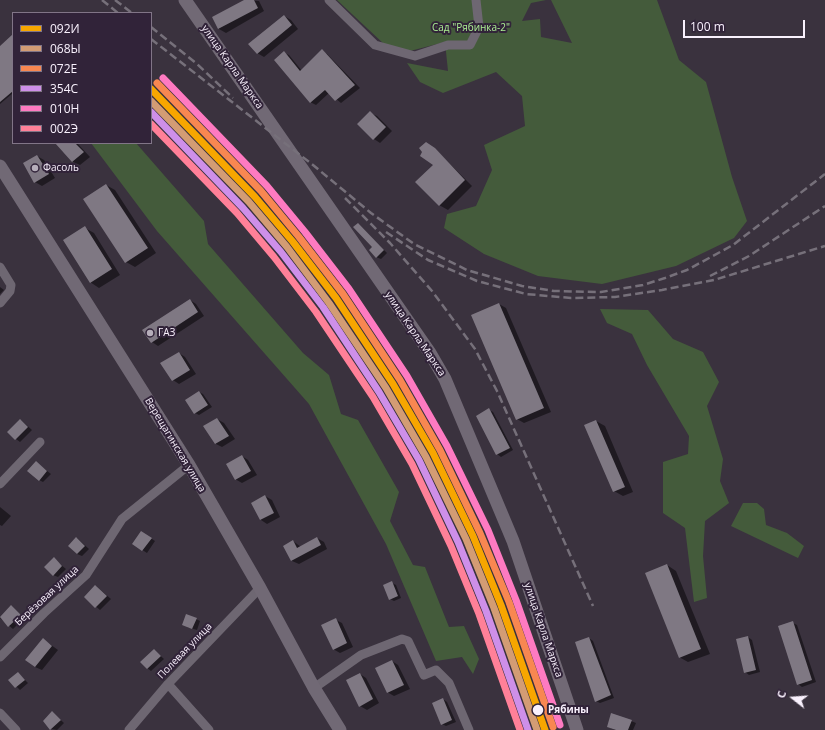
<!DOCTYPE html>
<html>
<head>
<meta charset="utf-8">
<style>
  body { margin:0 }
  #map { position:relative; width:825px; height:730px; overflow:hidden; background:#3a323e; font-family:"Open Sans",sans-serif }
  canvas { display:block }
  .legend { position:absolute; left:12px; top:12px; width:140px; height:132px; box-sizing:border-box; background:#312339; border:1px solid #817587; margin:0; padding:5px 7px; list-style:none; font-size:12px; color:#f9f1fd }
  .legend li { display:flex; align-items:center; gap:8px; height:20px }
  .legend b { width:20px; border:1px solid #817587 }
  .north { position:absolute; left:773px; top:678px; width:40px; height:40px; -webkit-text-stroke:3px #312339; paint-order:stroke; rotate:287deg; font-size:11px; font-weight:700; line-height:16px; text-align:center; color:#f9f1fd }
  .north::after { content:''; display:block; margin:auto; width:14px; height:18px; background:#f9f1fd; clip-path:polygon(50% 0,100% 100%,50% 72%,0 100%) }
  .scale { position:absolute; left:683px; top:20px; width:122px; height:18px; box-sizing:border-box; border:2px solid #f9f1fd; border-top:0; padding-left:5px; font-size:12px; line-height:14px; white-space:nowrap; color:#f9f1fd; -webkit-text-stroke:3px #312339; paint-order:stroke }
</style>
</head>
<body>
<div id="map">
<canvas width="825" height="730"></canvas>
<ul class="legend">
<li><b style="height:5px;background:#f7a600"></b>092И</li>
<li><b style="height:5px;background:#d39c74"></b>068Ы</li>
<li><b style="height:5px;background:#f88751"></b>072Е</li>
<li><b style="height:5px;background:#ce8fe9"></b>354С</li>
<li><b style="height:5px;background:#fe7ac1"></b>010Н</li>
<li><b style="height:5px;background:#ff8098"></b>002Э</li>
</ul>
<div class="north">С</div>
<div class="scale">100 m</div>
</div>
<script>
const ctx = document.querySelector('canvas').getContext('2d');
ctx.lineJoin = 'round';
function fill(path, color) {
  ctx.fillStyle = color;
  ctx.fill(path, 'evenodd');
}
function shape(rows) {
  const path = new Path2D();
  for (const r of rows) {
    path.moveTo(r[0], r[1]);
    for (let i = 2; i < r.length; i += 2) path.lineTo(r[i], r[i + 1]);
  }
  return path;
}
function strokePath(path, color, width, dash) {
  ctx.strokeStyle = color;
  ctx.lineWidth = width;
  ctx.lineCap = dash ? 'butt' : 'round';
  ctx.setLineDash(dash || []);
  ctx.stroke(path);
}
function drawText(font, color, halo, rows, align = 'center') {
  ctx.font = font + ' "Open Sans",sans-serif';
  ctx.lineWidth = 4;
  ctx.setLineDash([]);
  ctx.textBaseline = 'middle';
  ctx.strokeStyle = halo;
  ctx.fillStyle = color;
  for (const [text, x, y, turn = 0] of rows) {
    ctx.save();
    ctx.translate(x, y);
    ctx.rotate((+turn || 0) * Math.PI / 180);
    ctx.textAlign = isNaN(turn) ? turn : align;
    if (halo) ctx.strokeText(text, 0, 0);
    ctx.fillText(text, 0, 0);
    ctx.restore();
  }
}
const green = shape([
  [337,0,546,0,531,3,522,21,540,19,541,37,572,43,551,0,657,0,679,60,706,82,732,177,747,221,734,238,676,266,602,284,538,276,484,254,444,228,447,214,476,206,492,170,484,145,525,126,522,96,496,72,443,93,420,82,407,63,448,71,445,42,410,51,384,44],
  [91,143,136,143,204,221,208,244,303,353,329,375,341,414,358,420,399,492,390,521,413,565,425,567,449,627,464,626,479,659,473,674,462,657,436,661,386,544,309,404,157,231],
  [600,309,648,310,673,339,703,352,719,382,707,406,723,459,720,481,729,503,705,521,703,556,707,598,694,602,685,528,663,513,663,462,688,454,689,436,647,365,632,334,607,323],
  [743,503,757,503,764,509,766,525,787,533,804,546,798,558,731,526]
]);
const shadow = shape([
  [246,0,259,1,264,11,226,33,219,29,213,18],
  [284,16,291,20,298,29,264,57,257,53],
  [13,35,13,93,0,104,0,48],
  [322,51,327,54,360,88,341,103,329,93,316,105,310,102,284,53,289,55,302,71],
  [370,113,377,116,392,131,380,143,374,139,359,124],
  [77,143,90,157,80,165,73,162,57,144],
  [435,149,472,186,448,210,439,205,434,165],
  [37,156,44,160,55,178,42,186,35,182],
  [106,185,115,190,156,253,135,267,126,262],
  [358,224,387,253,381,259,376,257,373,247],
  [85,228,94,233,120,275,99,288,90,282],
  [0,287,4,290,0,294],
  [190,300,196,304,204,316,158,346,152,342],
  [499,304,506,308,551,412,524,423,517,419],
  [179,353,185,357,196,374,179,384,173,380],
  [199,392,203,394,212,407,199,415,195,413],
  [489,410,493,412,513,450,501,457,497,454],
  [217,419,224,423,235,439,222,447,216,444,205,427],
  [21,420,32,430,20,442,16,439],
  [596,421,605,426,633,492,623,496,614,491],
  [242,456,248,460,257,475,242,483,235,479],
  [36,462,51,474,43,482,39,480],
  [265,496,272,500,280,517,267,524,261,520,252,503],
  [0,507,11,516,2,526,0,525],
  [146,535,155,541,147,553,133,544],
  [77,538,89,549,82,556,77,554],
  [317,538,324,542,327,549,299,564,292,561,284,546,293,541,301,547],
  [54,559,66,569,58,577,53,575],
  [667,565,676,571,710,654,688,662,679,657],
  [392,583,396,585,401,598,394,601,390,599],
  [96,586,111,599,100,610,85,597],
  [12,607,24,618,13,629,0,618],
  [196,619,200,621,197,630,187,627],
  [336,620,342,623,353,647,340,653,333,649],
  [793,623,797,625,816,682,802,687,798,684],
  [748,637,752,640,760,672,749,675,745,672],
  [589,638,593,641,614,698,600,703,596,701],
  [43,639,58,650,42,670,35,667],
  [154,650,164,659,151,671,147,668],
  [392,661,398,665,410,689,394,696,387,692],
  [18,673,28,683,20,690,10,680],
  [360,674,366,678,379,703,367,710,360,706],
  [443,699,447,702,456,722,446,726,442,724],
  [52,712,64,723,57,730,51,729],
  [631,721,636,723,633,730,615,730,608,727]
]);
const building = shape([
  [244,0,254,0,258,8,218,29,212,17],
  [284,15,292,25,257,54,248,44],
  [13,34,13,91,0,102,0,46],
  [322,49,355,85,335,101,325,90,310,103,274,60,284,51,300,71],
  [370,111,386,127,373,140,357,124],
  [426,142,435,148,465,180,439,206,415,182,433,165,420,156,422,152,419,148],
  [55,143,75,143,84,152,72,162],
  [37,155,49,174,34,183,23,163],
  [106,184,148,248,125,263,83,199],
  [358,223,384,250,376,258,369,250,372,247,353,227],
  [85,226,112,269,90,283,63,240],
  [190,299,198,312,151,343,142,330],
  [499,303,544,408,516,420,471,315],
  [179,352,190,370,172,381,160,363],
  [199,391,208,405,194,414,185,400],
  [489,408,510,448,496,455,476,416],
  [217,418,229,436,215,444,203,426],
  [20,419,28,427,15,440,7,432],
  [596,420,625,487,613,492,584,425],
  [242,455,251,471,235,480,226,464],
  [36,461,47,471,39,481,27,471],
  [265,495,274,513,260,520,251,503],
  [141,531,152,538,142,551,132,544],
  [76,537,85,546,77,554,68,546],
  [317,537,321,545,291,561,283,546,293,540,297,548],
  [54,557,62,566,53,576,44,567],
  [667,564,701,649,679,658,645,573],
  [392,581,398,596,389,600,383,585],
  [95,585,107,596,95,608,84,597],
  [11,605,21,615,8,627,0,617],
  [186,614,197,618,192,629,182,625],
  [336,618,347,643,333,650,321,625],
  [793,621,812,680,797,685,778,626],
  [748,636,756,670,744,673,736,639],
  [589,637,611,695,595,702,575,642],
  [43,638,52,646,35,667,25,660],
  [154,649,161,656,147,669,140,662],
  [392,660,404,685,387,693,375,668],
  [18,672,25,680,15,688,8,680],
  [360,673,373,699,359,707,346,680],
  [443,698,452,720,441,725,432,703],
  [52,711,61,720,50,730,43,721],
  [611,713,632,720,628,730,616,730,607,727]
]);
const street = shape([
  [329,0,375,45,415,56,448,45,470,45,479,27,476,0],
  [0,267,11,285,10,291,0,303],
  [0,484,40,442],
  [0,657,44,613,86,575,122,519,189,465],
  [168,684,209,730],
  [314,688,361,655,402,639,408,641,424,675,436,670,449,683,469,730],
  [0,713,16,730],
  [129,730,168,684,260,588]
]);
const secondary = shape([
  [185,0,430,353,445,379,513,541,577,730],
  [0,166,189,465,260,588,314,688,340,730]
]);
const rail = shape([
  [102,0,118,13],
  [115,0,132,13],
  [151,27,197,64,233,98],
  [151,39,313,165,371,213,414,244,467,270,522,286,554,291,601,292,643,285,665,278,687,270,733,245,825,174],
  [345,198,390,243,432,291,475,349,497,391,593,606],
  [386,232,428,260,477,281,526,294,571,298,615,297,662,290,714,280,825,246],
  [710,276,749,256,825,206]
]);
const rail1 = shape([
  [151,89,255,197,293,242,336,298,393,384,433,453,473,536,501,605,545,730]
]);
const rail2 = shape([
  [151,101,249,202,287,247,329,303,386,388,426,457,466,539,494,608,537,730]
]);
const rail3 = shape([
  [157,83,261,191,299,237,343,294,400,380,440,450,480,533,509,602,553,727]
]);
const rail4 = shape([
  [151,112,243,208,281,252,323,307,379,392,419,460,458,542,486,611,528,730]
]);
const rail5 = shape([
  [163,78,267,186,305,232,349,289,407,376,447,446,488,530,516,600,560,725]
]);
const rail6 = shape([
  [151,124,237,213,274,257,316,312,373,397,412,464,451,546,479,614,520,730]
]);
const markers = [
  [35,168,4,"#b6aeba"],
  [150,333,4,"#b6aeba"],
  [538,710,6,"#f9f1fd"]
];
const parkNames = [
  ["Сад \"Рябинка-2\"",471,28]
];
const streetNames = [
  ["улица Карла Маркса",232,67,55],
  ["улица Карла Маркса",415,334,56],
  ["Верещагинская улица",175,445,59],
  ["Берёзовая улица",47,596,-43],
  ["улица Карла Маркса",543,630,71],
  ["Полевая улица",185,651,-46]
];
const poiNames = [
  ["Фасоль",43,168],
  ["ГАЗ",158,333]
];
const stopNames = [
  ["Рябины",548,710]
];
fill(green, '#445b3b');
fill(shadow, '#0007');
fill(building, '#7f7883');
strokePath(street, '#6e6772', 9);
strokePath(secondary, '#716975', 13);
strokePath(rail, '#76707a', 2.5, [8, 4]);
strokePath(rail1, '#f7a600', 7);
strokePath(rail2, '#d39c74', 7);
strokePath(rail3, '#f88751', 7);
strokePath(rail4, '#ce8fe9', 7);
strokePath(rail5, '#fe7ac1', 7);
strokePath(rail6, '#ff8098', 7);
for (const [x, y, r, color] of markers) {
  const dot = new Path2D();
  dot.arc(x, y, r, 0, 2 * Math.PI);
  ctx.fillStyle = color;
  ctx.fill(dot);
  strokePath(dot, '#312339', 1.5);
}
drawText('10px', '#acef93', '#312339', parkNames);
drawText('10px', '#f9f1fd', '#312339', streetNames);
drawText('10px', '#f9f1fd', '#312339', poiNames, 'left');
drawText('bold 10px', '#f9f1fd', '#312339', stopNames, 'left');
</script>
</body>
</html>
